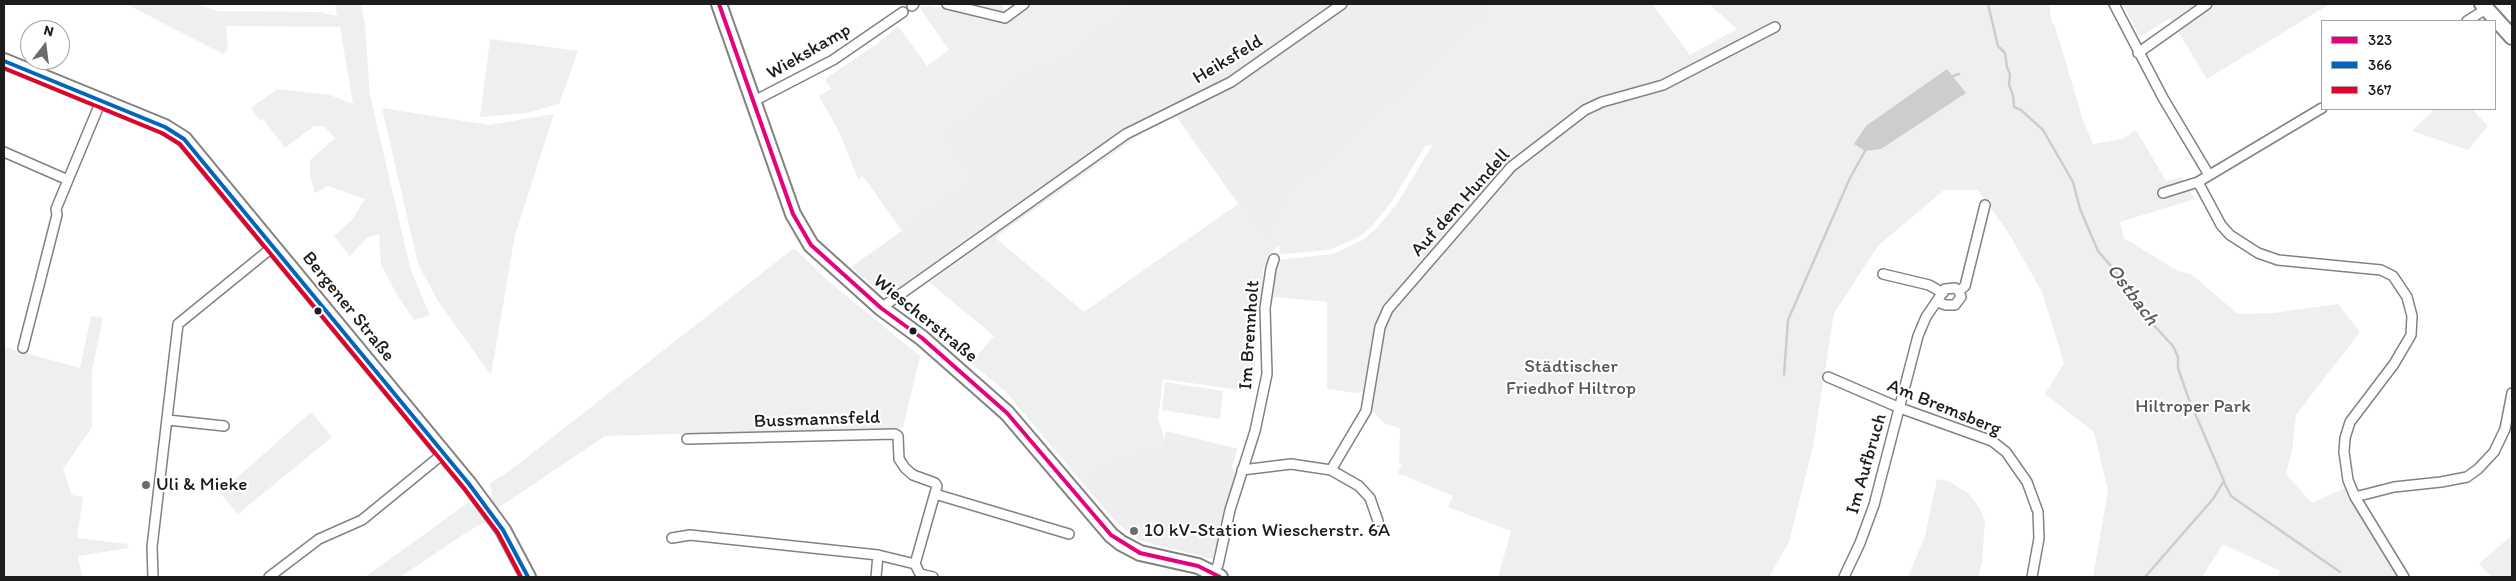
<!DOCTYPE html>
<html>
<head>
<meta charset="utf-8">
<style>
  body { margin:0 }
  #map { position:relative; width:2516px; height:581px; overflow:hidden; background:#fff; font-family:Itim,sans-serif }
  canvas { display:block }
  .frame { position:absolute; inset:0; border:5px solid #1c1c1c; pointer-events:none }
  .legend { position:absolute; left:2321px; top:20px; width:175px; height:90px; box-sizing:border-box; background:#fff; border:1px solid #a4a4a4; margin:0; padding:6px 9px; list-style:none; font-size:15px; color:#1c1c1c }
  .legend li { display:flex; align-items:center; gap:10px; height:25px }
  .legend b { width:25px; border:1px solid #a4a4a4 }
  .north { position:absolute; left:20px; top:20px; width:50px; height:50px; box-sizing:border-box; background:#fff; border:1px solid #a4a4a4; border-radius:50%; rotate:15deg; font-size:14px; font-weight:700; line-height:20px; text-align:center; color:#1c1c1c }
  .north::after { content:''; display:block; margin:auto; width:18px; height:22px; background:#6b6b6b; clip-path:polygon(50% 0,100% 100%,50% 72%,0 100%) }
</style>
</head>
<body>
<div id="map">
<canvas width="2516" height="581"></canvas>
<div class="frame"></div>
<ul class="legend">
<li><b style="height:6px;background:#e5007d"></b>323</li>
<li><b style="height:6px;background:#0065bd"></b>366</li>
<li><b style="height:6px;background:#e4002b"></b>367</li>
</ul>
<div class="north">N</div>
</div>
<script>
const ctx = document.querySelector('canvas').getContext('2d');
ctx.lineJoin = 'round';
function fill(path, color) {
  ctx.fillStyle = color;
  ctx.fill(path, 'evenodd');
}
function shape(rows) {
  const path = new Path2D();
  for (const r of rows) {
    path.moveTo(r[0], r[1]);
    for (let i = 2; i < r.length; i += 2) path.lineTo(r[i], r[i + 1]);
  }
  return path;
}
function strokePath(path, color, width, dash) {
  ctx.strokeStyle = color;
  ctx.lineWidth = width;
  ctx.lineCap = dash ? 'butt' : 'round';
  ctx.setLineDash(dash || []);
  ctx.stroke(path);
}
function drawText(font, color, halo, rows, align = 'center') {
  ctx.font = font + ' Itim,sans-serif';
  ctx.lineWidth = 4.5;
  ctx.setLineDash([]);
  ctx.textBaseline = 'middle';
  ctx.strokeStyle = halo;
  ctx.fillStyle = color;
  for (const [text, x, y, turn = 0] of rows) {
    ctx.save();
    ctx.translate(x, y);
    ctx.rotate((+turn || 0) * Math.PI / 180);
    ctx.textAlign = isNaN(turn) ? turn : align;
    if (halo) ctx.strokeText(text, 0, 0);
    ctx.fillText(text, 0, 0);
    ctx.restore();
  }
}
const built = shape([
  [1130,4,1484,4,1490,14,1342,148,1341,152,1292,189,1266,243,1176,116,1142,133,994,238,988,224,891,293,883,294,851,267,973,180,941,135,1040,61,1047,69],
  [1166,431,1238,449,1231,469,1237,471,1213,559,1138,540,1114,520,1080,480,1101,463,1161,449]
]);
const green = shape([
  [126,4,198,4,216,11,319,12,337,16,335,4,361,4,365,24,370,95,411,271,430,315,414,320,397,295,381,264,379,234,367,238,350,256,334,236,352,220,365,199,328,186,315,193,310,176,310,160,335,138,324,126,314,126,285,148,263,119,260,121,251,108,277,89,330,95,353,104,340,27,226,26,228,49,223,54],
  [942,4,1001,4,1011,17,1031,4,1130,4,1047,69,1040,61,941,135,973,180,902,231,863,176,858,179,839,132,819,96,831,89,825,79,878,43,898,26,927,66,949,50,919,7,928,6,941,8],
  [1484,4,1652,4,1690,55,1737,29,1709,4,2049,4,2052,24,2054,23,2083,120,2093,144,2122,139,2136,130,2166,181,2182,177,2195,199,2120,222,2124,238,2178,271,2191,274,2238,314,2274,313,2338,304,2360,332,2296,415,2292,451,2286,474,2312,503,2345,488,2399,577,2278,577,2280,571,2223,544,2202,577,2093,577,2108,490,2094,432,2045,394,2064,363,2042,292,2009,234,1978,190,1944,190,1878,246,1834,313,1813,447,1789,542,1769,577,1498,577,1511,531,1448,507,1453,496,1398,473,1402,464,1399,464,1400,428,1385,424,1375,413,1369,411,1372,392,1357,393,1327,389,1327,302,1275,297,1269,299,1276,260,1333,254,1361,241,1376,229,1397,204,1433,144,1425,146,1392,201,1372,226,1359,237,1332,249,1319,251,1280,254,1279,244,1270,255,1263,269,1262,306,1255,308,1256,347,1253,392,1163,379,1158,419,1164,437,1161,449,1103,466,1101,463,1080,480,1005,391,971,363,994,336,929,282,993,236,1084,312,1238,204,1266,243,1292,189,1341,152,1342,148,1490,14],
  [2123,4,2330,4,2207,79,2170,18,2140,37],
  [490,39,578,51,559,104,526,113,480,117],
  [382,108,489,125,554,114,515,235,491,375,438,301,418,264],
  [2435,109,2472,109,2488,126,2468,150,2412,131],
  [794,248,826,279,920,356,903,428,605,436,498,508,491,500,492,491,489,484,512,469],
  [91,316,103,318,92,371,92,427,63,469,72,495,83,497,77,538,127,544,129,548,78,556,82,577,4,577,4,347,80,368],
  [1165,382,1223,391,1220,419,1162,410],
  [311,412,332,437,238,514,220,493],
  [1937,479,1948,481,1968,493,1979,507,1985,521,1982,563,1978,577,1908,577,1925,536],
  [469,502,487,521,467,532,400,577,365,577],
  [2512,535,2512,577,2492,577,2479,564]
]);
const water = shape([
  [1947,69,1966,93,1881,149,1865,151,1854,144,1866,126]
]);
const stream = shape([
  [1988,4,1998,46,2005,53,2007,67,2010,74,2009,85,2013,95,2014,107,2021,110,2043,130,2073,182,2080,209,2098,251,2116,272,2136,306,2173,346,2178,357,2178,368,2188,397,2224,481,2213,499,2145,577],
  [1953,76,1959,74],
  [1784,375,1788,320,1850,178,1865,151],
  [2224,482,2231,496,2340,572]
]);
const street = shape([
  [947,4,1005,18,1024,4],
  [2114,4,2163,98,2209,175],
  [912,6,914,4],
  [2467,21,2486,9],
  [2138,53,2207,4],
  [754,101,833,60,903,12],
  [4,152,68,180,101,101],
  [2198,182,2221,225,2230,235,2258,253,2278,260,2381,270,2393,276,2407,297,2412,316,2411,335,2394,364,2350,422,2345,438,2344,452,2348,480,2355,497,2404,577],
  [2163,193,2198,182,2322,108],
  [1883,274,1929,285,1943,293],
  [1959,291,1965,286,1985,205],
  [881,308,1126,134,1231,82,1342,4],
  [23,348,57,215,56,209,68,180],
  [1828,377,1900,408,1992,441,2006,452,2027,482,2038,512,2039,538,2032,577],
  [168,420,224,426],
  [687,439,895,434,898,436,899,459,905,468,913,475,935,483,937,486,915,564],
  [1242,470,1291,464,1331,470,1359,486,1370,498,1378,521],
  [1331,470,1366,411,1380,327,1388,309,1511,167,1585,110,1602,102,1663,85,1775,27],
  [935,494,1069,534],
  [2355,497,2394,487,2441,482,2467,477,2478,469,2494,452,2505,429,2512,393],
  [672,538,690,535,878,555,915,564,920,574,933,577],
  [1214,572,1218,565,1230,510,1255,431,1267,374,1265,308,1271,268,1274,259],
  [153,577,152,547,178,324,274,246],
  [269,577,319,539,362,520,444,453],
  [876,577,878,555],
  [1844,577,1860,543,1874,505,1918,336,1926,317,1945,289,1955,288,1959,291,1961,297,1955,305,1946,305,1937,302]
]);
const secondary = shape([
  [719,4,793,214,811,245,881,308,922,338,1007,413,1111,535,1121,543,1140,553,1198,566,1220,577],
  [2482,4,2512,37],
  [4,61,165,127,184,139,469,484,503,530,528,577]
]);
const bus1 = shape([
  [719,4,793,214,811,245,881,308,922,338,1007,413,1111,535,1140,553,1198,566,1220,577]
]);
const bus2 = shape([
  [4,61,165,127,184,139,469,484,503,530,528,577]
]);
const bus3 = shape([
  [4,68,162,133,180,144,464,488,498,533,521,577]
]);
const markers = [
  [318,311,4.5,"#1c1c1c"],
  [913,331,4.5,"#1c1c1c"],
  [146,485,5,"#6b6b6b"],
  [1134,531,5,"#6b6b6b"]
];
const streetNames = [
  ["Wiekskamp",809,52,-30],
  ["Heiksfeld",1228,60,-31],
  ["Auf dem Hundell",1461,203,-48],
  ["Bergener Straße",348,307,51],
  ["Wiescherstraße",925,319,39],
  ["Im Brennholt",1250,335,-86],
  ["Am Bremsberg",1944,408,22],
  ["Bussmannsfeld",817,420,-2],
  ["Im Aufbruch",1867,464,-74]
];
const parkNames = [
  ["Städtischer",1571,367],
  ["Friedhof Hiltrop",1571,389],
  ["Hiltroper Park",2193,407]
];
const poiNames = [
  ["Uli & Mieke",156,485],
  ["10 kV-Station Wiescherstr. 6A",1144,531]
];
const waterNames = [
  ["Ostbach",2132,295,53]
];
fill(built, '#eee');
fill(green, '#efefef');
fill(water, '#cdcdcd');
strokePath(stream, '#cdcdcd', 2.5);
strokePath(street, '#828282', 12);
strokePath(secondary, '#828282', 18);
strokePath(street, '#fff', 9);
strokePath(secondary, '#fff', 14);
strokePath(bus1, '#e5007d', 4);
strokePath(bus2, '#0065bd', 4);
strokePath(bus3, '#e4002b', 4);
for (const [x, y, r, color] of markers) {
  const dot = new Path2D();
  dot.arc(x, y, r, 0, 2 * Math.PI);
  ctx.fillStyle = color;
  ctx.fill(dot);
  strokePath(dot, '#fff', 2);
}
drawText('19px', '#1c1c1c', '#fff', streetNames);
drawText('19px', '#575757', '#fff', parkNames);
drawText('19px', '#1c1c1c', '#fff', poiNames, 'left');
drawText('italic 20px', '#5a5a5a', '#fff', waterNames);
</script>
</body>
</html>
